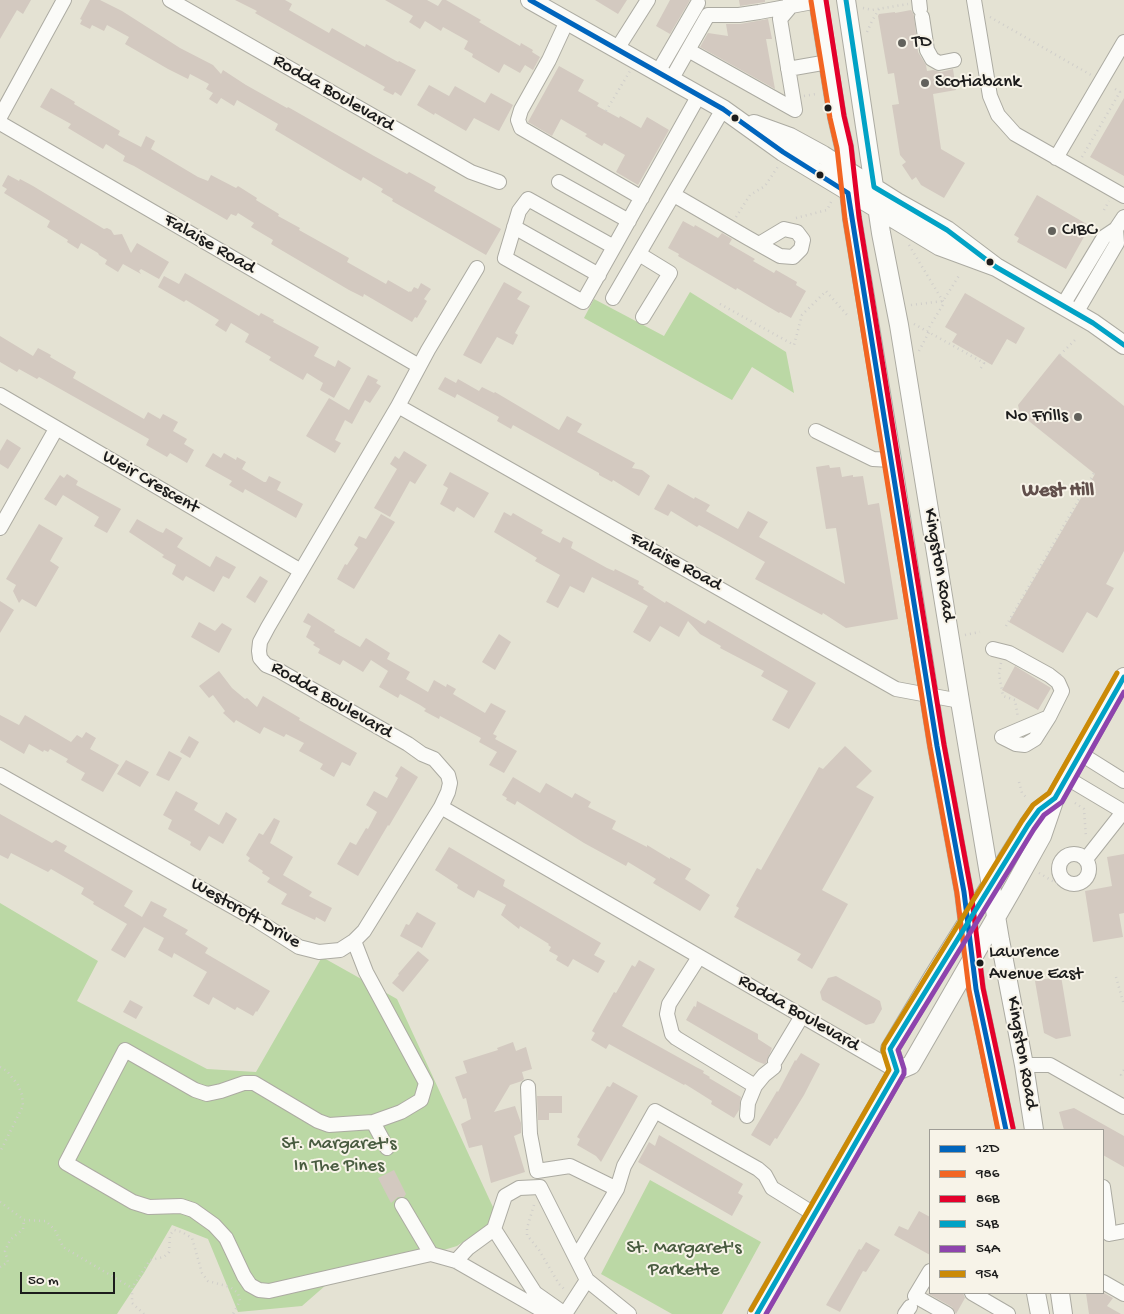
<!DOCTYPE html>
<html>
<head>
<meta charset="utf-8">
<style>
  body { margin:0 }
  #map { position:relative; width:1124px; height:1314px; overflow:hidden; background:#e4e2d3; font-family:"Gochi Hand",sans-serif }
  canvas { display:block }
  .legend { position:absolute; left:929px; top:1129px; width:175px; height:165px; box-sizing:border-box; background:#f7f3e8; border:1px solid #9f9d96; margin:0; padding:6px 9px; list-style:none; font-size:15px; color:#1c1c1c }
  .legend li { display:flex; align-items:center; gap:10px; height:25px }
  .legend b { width:25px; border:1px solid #9f9d96 }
  .scale { position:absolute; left:20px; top:1272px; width:95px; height:22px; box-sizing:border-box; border:2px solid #1c1c1c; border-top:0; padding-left:6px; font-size:15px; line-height:18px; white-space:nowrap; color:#1c1c1c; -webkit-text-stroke:4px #f7f3e8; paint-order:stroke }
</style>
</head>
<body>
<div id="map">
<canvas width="1124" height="1314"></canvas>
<ul class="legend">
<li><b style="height:6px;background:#0065bd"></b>12D</li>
<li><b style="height:6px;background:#f26522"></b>986</li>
<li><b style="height:6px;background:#e4002b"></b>86B</li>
<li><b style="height:6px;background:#01a2c5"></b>54B</li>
<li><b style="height:6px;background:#8e44ad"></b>54A</li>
<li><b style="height:6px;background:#cb8a06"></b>954</li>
</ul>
<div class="scale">50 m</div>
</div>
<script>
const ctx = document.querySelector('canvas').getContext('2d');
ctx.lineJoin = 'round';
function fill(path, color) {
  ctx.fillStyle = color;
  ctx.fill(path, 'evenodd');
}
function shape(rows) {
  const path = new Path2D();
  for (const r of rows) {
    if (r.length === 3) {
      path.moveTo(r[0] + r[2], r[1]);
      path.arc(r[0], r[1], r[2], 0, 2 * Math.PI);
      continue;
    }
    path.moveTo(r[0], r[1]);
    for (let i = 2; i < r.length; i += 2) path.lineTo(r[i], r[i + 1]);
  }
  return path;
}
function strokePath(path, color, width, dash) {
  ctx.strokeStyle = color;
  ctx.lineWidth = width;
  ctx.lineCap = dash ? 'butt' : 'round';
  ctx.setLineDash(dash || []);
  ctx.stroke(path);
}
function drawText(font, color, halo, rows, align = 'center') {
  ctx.font = font + ' "Gochi Hand",sans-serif';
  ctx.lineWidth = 4;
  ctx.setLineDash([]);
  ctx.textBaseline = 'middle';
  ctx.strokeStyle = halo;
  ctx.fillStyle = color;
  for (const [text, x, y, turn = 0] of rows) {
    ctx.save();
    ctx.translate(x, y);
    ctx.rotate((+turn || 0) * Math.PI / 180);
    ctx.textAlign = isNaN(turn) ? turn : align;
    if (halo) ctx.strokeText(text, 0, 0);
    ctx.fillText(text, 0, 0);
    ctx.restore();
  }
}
const green = shape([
  [690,292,786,352,794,393,752,367,732,400,584,318,594,299,664,336],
  [0,903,98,961,77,1001,207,1069,256,1072,322,957,397,999,498,1218,457,1246,326,1285,302,1306,238,1312,208,1239,172,1225,144,1273,117,1314,0,1314],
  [650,1180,761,1242,722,1314,672,1314,601,1274]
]);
const building = shape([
  [0,0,31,0,23,14,17,10,0,39],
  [90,0,100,0,122,11,180,48,213,65,221,74,223,70,246,85,287,108,288,107,374,156,407,174,409,172,436,187,434,191,501,229,486,255,392,201,393,199,381,192,383,189,363,177,361,181,337,167,275,130,278,124,237,100,234,106,221,98,217,104,209,99,213,93,206,89,209,84,190,74,188,79,168,69,125,44,129,37,107,25,104,31,92,25,90,29,80,24,82,20,80,19],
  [235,0,285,0,292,4,289,10,329,33,332,28,365,47,366,44,398,62,399,61,416,70,401,96,395,92,393,95,383,90,385,87,255,13,257,11],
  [385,0,427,0,438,6,442,0,446,0,481,20,479,22,520,46,521,43,533,50,532,52,540,57,533,70,525,65,520,73,504,64,499,73,472,57,473,54,464,49,468,41,443,27,441,31,425,21,420,29,409,22,413,16],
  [595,0,627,0,618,14],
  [670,0,690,0,670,34,656,26],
  [739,0,765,0,765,2,740,6],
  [911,10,914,15,918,52,926,65,927,71,933,70,941,72,953,69,956,90,933,94,941,149,965,163,944,198,921,185,916,177,912,180,902,165,906,162,900,155,892,105,899,104,894,73,888,74,878,16,879,14,895,12,895,13],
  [768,19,772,39,766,39,775,89,700,47,708,33,728,36,726,24,740,24],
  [559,66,584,80,578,91,599,103,597,106,619,118,620,116,641,128,647,117,669,130,638,185,616,172,625,155,604,143,602,146,585,136,587,134,561,119,552,136,528,122],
  [429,85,449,96,455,86,485,103,491,93,513,105,499,131,474,118,466,131,435,113,434,115,417,105],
  [51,88,70,99,75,102,74,104,120,131,118,135,141,147,146,136,155,141,151,149,198,177,208,181,211,175,236,188,238,186,257,198,256,200,279,214,278,216,300,228,299,230,349,258,347,262,386,284,388,280,409,292,410,291,411,292,414,287,418,289,421,283,431,289,424,299,427,301,417,318,415,317,412,322,364,294,363,297,349,290,271,244,273,240,251,227,254,223,238,213,236,216,231,214,227,220,134,166,123,161,125,156,106,144,103,149,68,128,71,124,40,107],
  [1124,98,1124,176,1090,157],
  [8,175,19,181,20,179,33,186,104,229,107,228,111,230,114,235,122,234,131,253,137,243,169,262,159,279,141,269,139,271,141,274,123,264,118,272,105,264,107,260,99,255,98,253,81,243,78,249,67,242,68,240,47,227,50,221,4,193,7,189,2,186],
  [1037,195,1090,226,1066,269,1017,242,1019,238,1014,235],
  [683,221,694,227,695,225,718,238,722,233,732,239,729,244,755,259,753,261,774,273,776,270,797,282,796,285,806,291,791,318,780,312,779,313,737,288,736,290,678,256,679,254,668,248],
  [185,273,259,316,261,313,274,320,273,322,319,347,314,356,335,367,338,360,351,368,334,398,320,390,323,383,307,373,303,380,269,360,271,357,245,342,249,334,231,323,226,332,215,325,219,320,186,300,184,302,158,287,164,276,179,284],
  [504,282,522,292,517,299,530,306,515,333,518,335,513,345,497,337,481,364,463,355],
  [965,293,1025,328,1016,344,1007,339,992,365,952,342,957,334,945,327],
  [0,336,33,356,38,348,51,355,50,357,76,372,73,378,144,419,148,412,160,419,163,414,178,422,173,431,187,439,184,444,194,450,187,463,170,453,167,457,146,445,149,439,39,377,37,379,19,369,17,372,0,362],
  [1059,354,1124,406,1124,551,1106,584,1114,588,1097,618,1087,612,1063,653,1009,622,1095,474,1020,414,1018,405],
  [368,375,378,380,376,383,381,386,370,403,365,400,352,424,345,420,335,440,341,443,335,453,306,436,329,398,349,410],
  [445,377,456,383,458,379,479,391,482,387,494,393,495,392,559,430,567,416,582,424,577,432,635,463,632,468,642,470,650,476,639,496,613,480,612,482,599,475,599,473,513,425,511,429,497,421,499,417,457,394,455,398,438,389],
  [7,439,21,448,8,469,0,464,0,451],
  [404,451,427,465,415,484,410,481,390,517,374,508,397,469,390,464,395,456,399,459],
  [213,453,221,458,224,453,236,460,237,457,246,462,242,469,264,482,266,482,269,476,281,482,277,490,303,504,296,518,245,489,243,493,229,485,232,481,205,466],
  [829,465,830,468,840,467,842,477,853,475,853,477,863,476,868,505,879,503,898,619,846,628,823,613,822,615,755,579,765,562,721,537,699,525,697,527,671,511,668,516,654,509,668,484,694,499,695,497,710,505,706,511,738,529,748,511,768,522,759,537,845,584,836,528,826,529,816,467],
  [450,472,489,493,474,518,457,507,454,512,440,504,448,488,443,485],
  [67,474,78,481,76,485,121,509,107,533,94,526,99,517,63,495,56,506,44,499,60,475,64,478],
  [504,512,511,516,513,513,525,520,543,530,541,533,560,543,563,537,573,542,571,548,607,568,614,571,615,569,639,581,638,584,644,587,643,589,665,603,666,601,705,624,708,620,816,683,789,729,772,720,788,691,761,676,764,671,720,648,721,646,700,634,688,621,679,637,660,626,650,642,633,632,648,606,592,577,584,593,570,586,558,608,546,602,560,575,535,561,537,558,494,532],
  [381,514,395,522,354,589,337,579,345,564,347,565,358,548,354,545,359,536,366,539],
  [137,519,158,531,163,533,166,528,183,538,177,547,210,567,216,556,236,567,229,579,223,576,214,592,186,576,183,581,172,574,176,565,162,557,164,555,129,532],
  [39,524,63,538,50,561,59,567,36,607,22,599,19,603,13,591,16,585,6,579],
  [260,576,268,581,255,603,246,597],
  [0,601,14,610,0,633],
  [308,613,335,630,334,632,360,647,366,638,390,653,387,659,410,672,406,679,428,692,434,680,446,687,447,684,456,689,453,694,485,713,491,703,506,711,493,734,497,736,495,739,517,751,504,773,489,765,497,752,479,742,481,738,440,716,439,719,424,711,426,709,420,705,400,694,398,698,379,687,388,671,371,660,363,672,343,660,340,665,318,653,320,649,313,645,315,643,306,637,311,626,303,622],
  [199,622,215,631,222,623,232,629,219,653,191,637],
  [499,634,511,642,495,670,482,662],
  [1015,666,1051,688,1038,710,1002,690],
  [219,671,232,688,245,699,247,698,257,707,263,696,300,718,299,720,357,753,350,766,342,762,334,777,320,769,323,764,299,751,304,743,286,734,284,737,264,727,260,734,236,720,234,723,223,713,225,711,213,695,209,698,199,686],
  [0,715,19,725,25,715,71,742,77,735,82,738,86,732,96,738,90,749,119,765,103,792,81,780,85,773,66,762,68,759,50,749,48,752,44,750,43,752,29,744,24,754,0,740],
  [189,736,199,742,190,758,180,752],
  [845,746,872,771,856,787,874,797,822,890,848,904,812,969,797,960,801,954,734,917,739,908,736,906,757,868,761,870,819,767,823,769],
  [169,751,182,758,169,781,156,775],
  [126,760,149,772,140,787,117,774],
  [401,766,418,777,389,826,388,825,358,876,337,864,350,842,356,845,366,828,368,829,377,812,366,805,374,791,387,798,398,778,395,776],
  [513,777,540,793,546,783,572,798,575,793,591,802,588,807,616,821,612,829,647,847,647,845,670,859,670,857,691,869,685,879,710,895,700,911,653,883,656,879,628,862,626,866,584,843,517,801,515,805,506,800,507,798,502,795],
  [176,791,198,803,194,810,219,825,226,812,237,819,223,844,209,836,200,851,190,845,191,842,168,829,172,820,163,815],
  [0,814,52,843,56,840,67,846,64,851,133,891,124,906,142,917,151,901,167,909,163,916,188,930,185,934,208,948,205,953,270,991,257,1012,256,1011,253,1016,237,1007,235,1010,213,997,209,1005,193,996,207,972,174,953,172,958,158,950,164,938,144,927,125,958,111,950,127,924,93,904,94,902,81,894,84,888,51,869,48,872,11,853,8,859,0,855],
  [274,818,280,821,270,843,293,857,283,875,312,892,309,896,332,908,325,922,316,917,315,920,281,904,287,894,267,882,270,878,262,873,263,871,248,861,250,858,246,855,259,833,263,835],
  [449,847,505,880,503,886,601,943,594,955,605,961,598,973,573,959,568,967,556,960,558,956,549,951,551,947,548,945,549,944,520,926,519,929,501,915,506,905,478,890,474,898,457,888,458,885,435,870],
  [1124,854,1124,913,1119,914,1123,937,1093,942,1085,891,1112,886,1107,857],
  [417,912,436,923,422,948,400,936,406,924,409,925],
  [418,951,429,960,403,992,392,983,399,975,398,974],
  [639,960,655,969,622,1026,696,1067,704,1071,703,1073,710,1077,709,1078,741,1097,739,1110,734,1118,711,1104,712,1101,685,1084,684,1085,609,1044,606,1049,591,1040,595,1033,592,1031,614,992,616,993,632,965,635,967],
  [836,976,880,1001,882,1009,874,1023,866,1025,822,1000,820,992,828,978],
  [1061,976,1071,1036,1056,1039,1044,1033,1035,981],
  [130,1000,143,1007,136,1019,123,1012],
  [697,1001,758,1034,758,1039,772,1048,766,1063,764,1064,756,1061,686,1020,694,1006,696,1007],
  [513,1042,516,1051,526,1047,532,1069,522,1072,524,1079,522,1081,510,1085,494,1112,515,1106,521,1123,521,1133,514,1136,525,1172,491,1183,482,1145,469,1148,461,1124,471,1119,466,1098,463,1099,455,1077,467,1073,463,1061,498,1050,497,1048],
  [801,1053,820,1064,804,1095,777,1139,775,1138,770,1146,751,1135,777,1091,778,1092,795,1060,796,1061],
  [613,1082,638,1096,601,1162,596,1156,577,1145,580,1139,577,1137,607,1086,610,1087],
  [537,1096,562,1096,562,1113,549,1113,549,1120,538,1120],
  [1074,1108,1124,1136,1124,1167,1103,1155,1103,1130,1064,1130,1059,1112],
  [659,1135,743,1184,738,1193,743,1196,732,1216,638,1162,649,1142,655,1146],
  [394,1170,406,1194,404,1197,398,1197,391,1203,378,1178],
  [919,1211,930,1217,930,1255,894,1235,899,1226,908,1230],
  [866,1242,880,1250,866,1272,863,1271,840,1312,826,1305,859,1249,861,1250],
  [927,1293,963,1293,965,1298,956,1314,952,1307],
  [1086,1293,1104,1293,1113,1298,1107,1306,1121,1314,1089,1314]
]);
const path = shape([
  [863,8,872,10,908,4],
  [990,17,1091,75],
  [867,32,872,21,879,9],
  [804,96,816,94],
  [606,111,630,71],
  [1082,157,1120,92,1112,87],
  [1104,210,1109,201],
  [736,217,750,195,765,186,779,165],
  [796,218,827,210,832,200],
  [909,245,944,303,927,331],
  [720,304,794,345,802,315,826,291,848,316],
  [911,305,943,301,960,274],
  [914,324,984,363,979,371],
  [919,351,929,332],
  [1060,355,1075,340],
  [1006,626,1094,473],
  [965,635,980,632],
  [1001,663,999,674,1003,696,1015,700,1018,718],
  [1019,782,1022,793,1027,798],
  [1075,803,1084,809,1086,838],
  [1039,873,1056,883,1063,879],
  [1116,977,1124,1005],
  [0,1067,7,1071,18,1085,22,1095,23,1106,0,1152],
  [1124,1070,1121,1075,1124,1077],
  [0,1202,24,1220,46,1221,55,1230,63,1247,132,1288],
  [534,1205,527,1228,527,1235,539,1250,559,1284,566,1291],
  [0,1267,8,1262,5,1251,10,1240,23,1229,24,1220],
  [144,1314,132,1303,132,1288,150,1260,164,1257,169,1252,170,1235,174,1230,182,1232,192,1238,202,1273,208,1281,230,1287,238,1293,240,1301,233,1314]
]);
const minor = shape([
  [170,0,471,172,499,182],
  [919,0,920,9],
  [974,0,990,96,998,115,1015,134,1124,196],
  [922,17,927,50,932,59,939,63,954,60],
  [567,21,549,60,521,110,518,120,521,128,642,198],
  [617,49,648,0],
  [688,50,708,15,739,15,759,12,818,1],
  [788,69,828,62],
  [658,72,698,3],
  [671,80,688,50,795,110,780,19,791,6,790,0],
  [0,117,64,0],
  [0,123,419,366],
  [1056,158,1124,42],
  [559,182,629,221],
  [674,195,748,238,780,256,793,257,801,249,803,240,797,232,784,229,759,244],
  [514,227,599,275],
  [614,247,528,199,519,211,505,258,583,302,614,247,699,95],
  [639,254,670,273,643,317],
  [613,298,723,109],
  [1063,305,1104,237,1116,229,1124,217],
  [1076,313,1117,243,1116,229],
  [0,395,301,571],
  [398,406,896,689,960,701],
  [816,431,873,459,892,460],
  [0,528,56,429],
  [993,649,1009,653,1049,675,1058,682,1062,691,1049,717,1035,739,1025,745,1016,744,1002,737],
  [1002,737,1049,717],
  [1081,754,1124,781],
  [0,775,258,921,299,947,319,952,340,950,354,941,364,931,441,807,448,792,450,783,448,775,434,759,422,754,408,744,278,670,266,665,260,658,259,651,260,642,268,627,398,406,428,350,477,268],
  [1067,778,1124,812],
  [441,807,897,1071],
  [1074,869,15],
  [1086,859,1123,812],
  [354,941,366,972,426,1083,421,1100,401,1112,373,1122,387,1148],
  [699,957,669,1004,667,1014,672,1034,676,1038,755,1086],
  [775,1061,802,1016],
  [1024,1065,1050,1065,1124,1107],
  [528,1087,530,1134,537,1171,570,1166,617,1189],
  [747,1116,748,1103,755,1086,764,1075,774,1067],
  [373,1122,329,1125,318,1121,254,1083,244,1083,221,1091,207,1094,195,1090,125,1050,66,1163,133,1202,149,1207,181,1206,193,1210,214,1225,226,1238,244,1276,250,1285,259,1290,269,1291,431,1254],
  [1103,1187,1108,1222,1103,1223],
  [402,1205,431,1254,456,1261,545,1312,563,1314],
  [1108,1222,1109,1234,1124,1231],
  [494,1229,535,1293,562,1312],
  [576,1258,617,1189,624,1166,655,1111,758,1169,765,1175,772,1188,814,1214],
  [456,1261,468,1248,494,1229,505,1196,519,1188,540,1187,587,1280,629,1314],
  [930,1271,915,1296,947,1314],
  [1103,1282,1124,1294],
  [972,1293,1008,1314],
  [565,1314,587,1280],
  [905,1314,910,1307]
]);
const major = shape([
  [530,0,723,109,783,152,939,246,996,267],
  [818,0,837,117,844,147,852,218,892,460,937,746,964,892,976,989,1006,1130],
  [846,0,881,233,899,325,960,701,1000,940,1024,1065,1034,1130],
  [754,124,790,137,823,155,897,202,947,230,996,267,1093,323,1124,345],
  [897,1071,890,1049,933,977,1028,825,1039,810,1055,798],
  [1036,1293,1040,1314],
  [1060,1293,1063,1314],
  [757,1314,897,1071,911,1065,1013,888,1042,836,1055,798,1124,677]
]);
const bus1 = shape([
  [530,0,723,109,783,152,848,193,937,746,964,892,976,989,1006,1130]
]);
const bus2 = shape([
  [811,1,830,118,837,148,845,219,930,747,957,893,969,990,998,1130]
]);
const bus3 = shape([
  [826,0,844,116,851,146,859,217,944,745,971,891,983,988,1013,1128]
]);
const bus4 = shape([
  [846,0,874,187,947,230,996,267,1093,323,1124,345],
  [757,1314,897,1071,890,1049,1028,825,1039,810,1055,798,1124,677]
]);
const bus5 = shape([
  [766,1314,904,1074,904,1069,898,1050,1034,829,1044,815,1062,802,1124,692]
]);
const bus6 = shape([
  [751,1310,889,1070,883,1051,884,1045,1022,821,1033,805,1049,793,1117,673]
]);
const markers = [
  [902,43,5,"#62615c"],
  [925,83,5,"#62615c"],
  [828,108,4.5,"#1c1c1c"],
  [735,118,4.5,"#1c1c1c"],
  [820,175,4.5,"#1c1c1c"],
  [1052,231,5,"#62615c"],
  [990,262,4.5,"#1c1c1c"],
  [1078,417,5,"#62615c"],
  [980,963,4.5,"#1c1c1c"]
];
const busNames = [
  ["Lawrence",989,953],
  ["Avenue East",989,975]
];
const poiNames = [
  ["TD",912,43],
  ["Scotiabank",935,83],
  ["CIBC",1062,231],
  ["No Frills",1068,417,"right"]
];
const streetNames = [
  ["Rodda Boulevard",333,94,30],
  ["Falaise Road",209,245,30],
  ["Weir Crescent",150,483,30],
  ["Falaise Road",675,563,29],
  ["Kingston Road",938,565,80],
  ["Rodda Boulevard",331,701,30],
  ["Westcroft Drive",245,914,30],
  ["Rodda Boulevard",798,1014,30],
  ["Kingston Road",1021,1053,80]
];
const parkNames = [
  ["St. Margaret's",339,1145],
  ["In The Pines",339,1167],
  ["St. Margaret's",684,1249],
  ["Parkette",684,1271]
];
const neighbourhoodNames = [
  ["West Hill",1058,492]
];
fill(green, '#bbd8a5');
fill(building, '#d3c9c0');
strokePath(minor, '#acaba2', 16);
strokePath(major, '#acaba2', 20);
strokePath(path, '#d0ceca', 2.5, [1, 4]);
strokePath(minor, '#fbfbf8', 14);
strokePath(major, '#fbfbf8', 18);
strokePath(bus1, '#0065bd', 5);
strokePath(bus2, '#f26522', 5);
strokePath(bus3, '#e4002b', 5);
strokePath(bus4, '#01a2c5', 5);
strokePath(bus5, '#8e44ad', 5);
strokePath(bus6, '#cb8a06', 5);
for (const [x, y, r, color] of markers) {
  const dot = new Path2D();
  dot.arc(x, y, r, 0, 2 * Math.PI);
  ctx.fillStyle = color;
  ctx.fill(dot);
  strokePath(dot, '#f7f3e8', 2);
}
drawText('18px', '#1c1c1c', '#f7f3e8', busNames, 'left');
drawText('19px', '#1c1c1c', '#f7f3e8', poiNames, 'left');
drawText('19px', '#1c1c1c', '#f7f3e8', streetNames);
drawText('19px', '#485b3f', '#f7f3e8', parkNames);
drawText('bold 20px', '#614f4b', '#f7f3e8', neighbourhoodNames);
</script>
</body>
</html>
